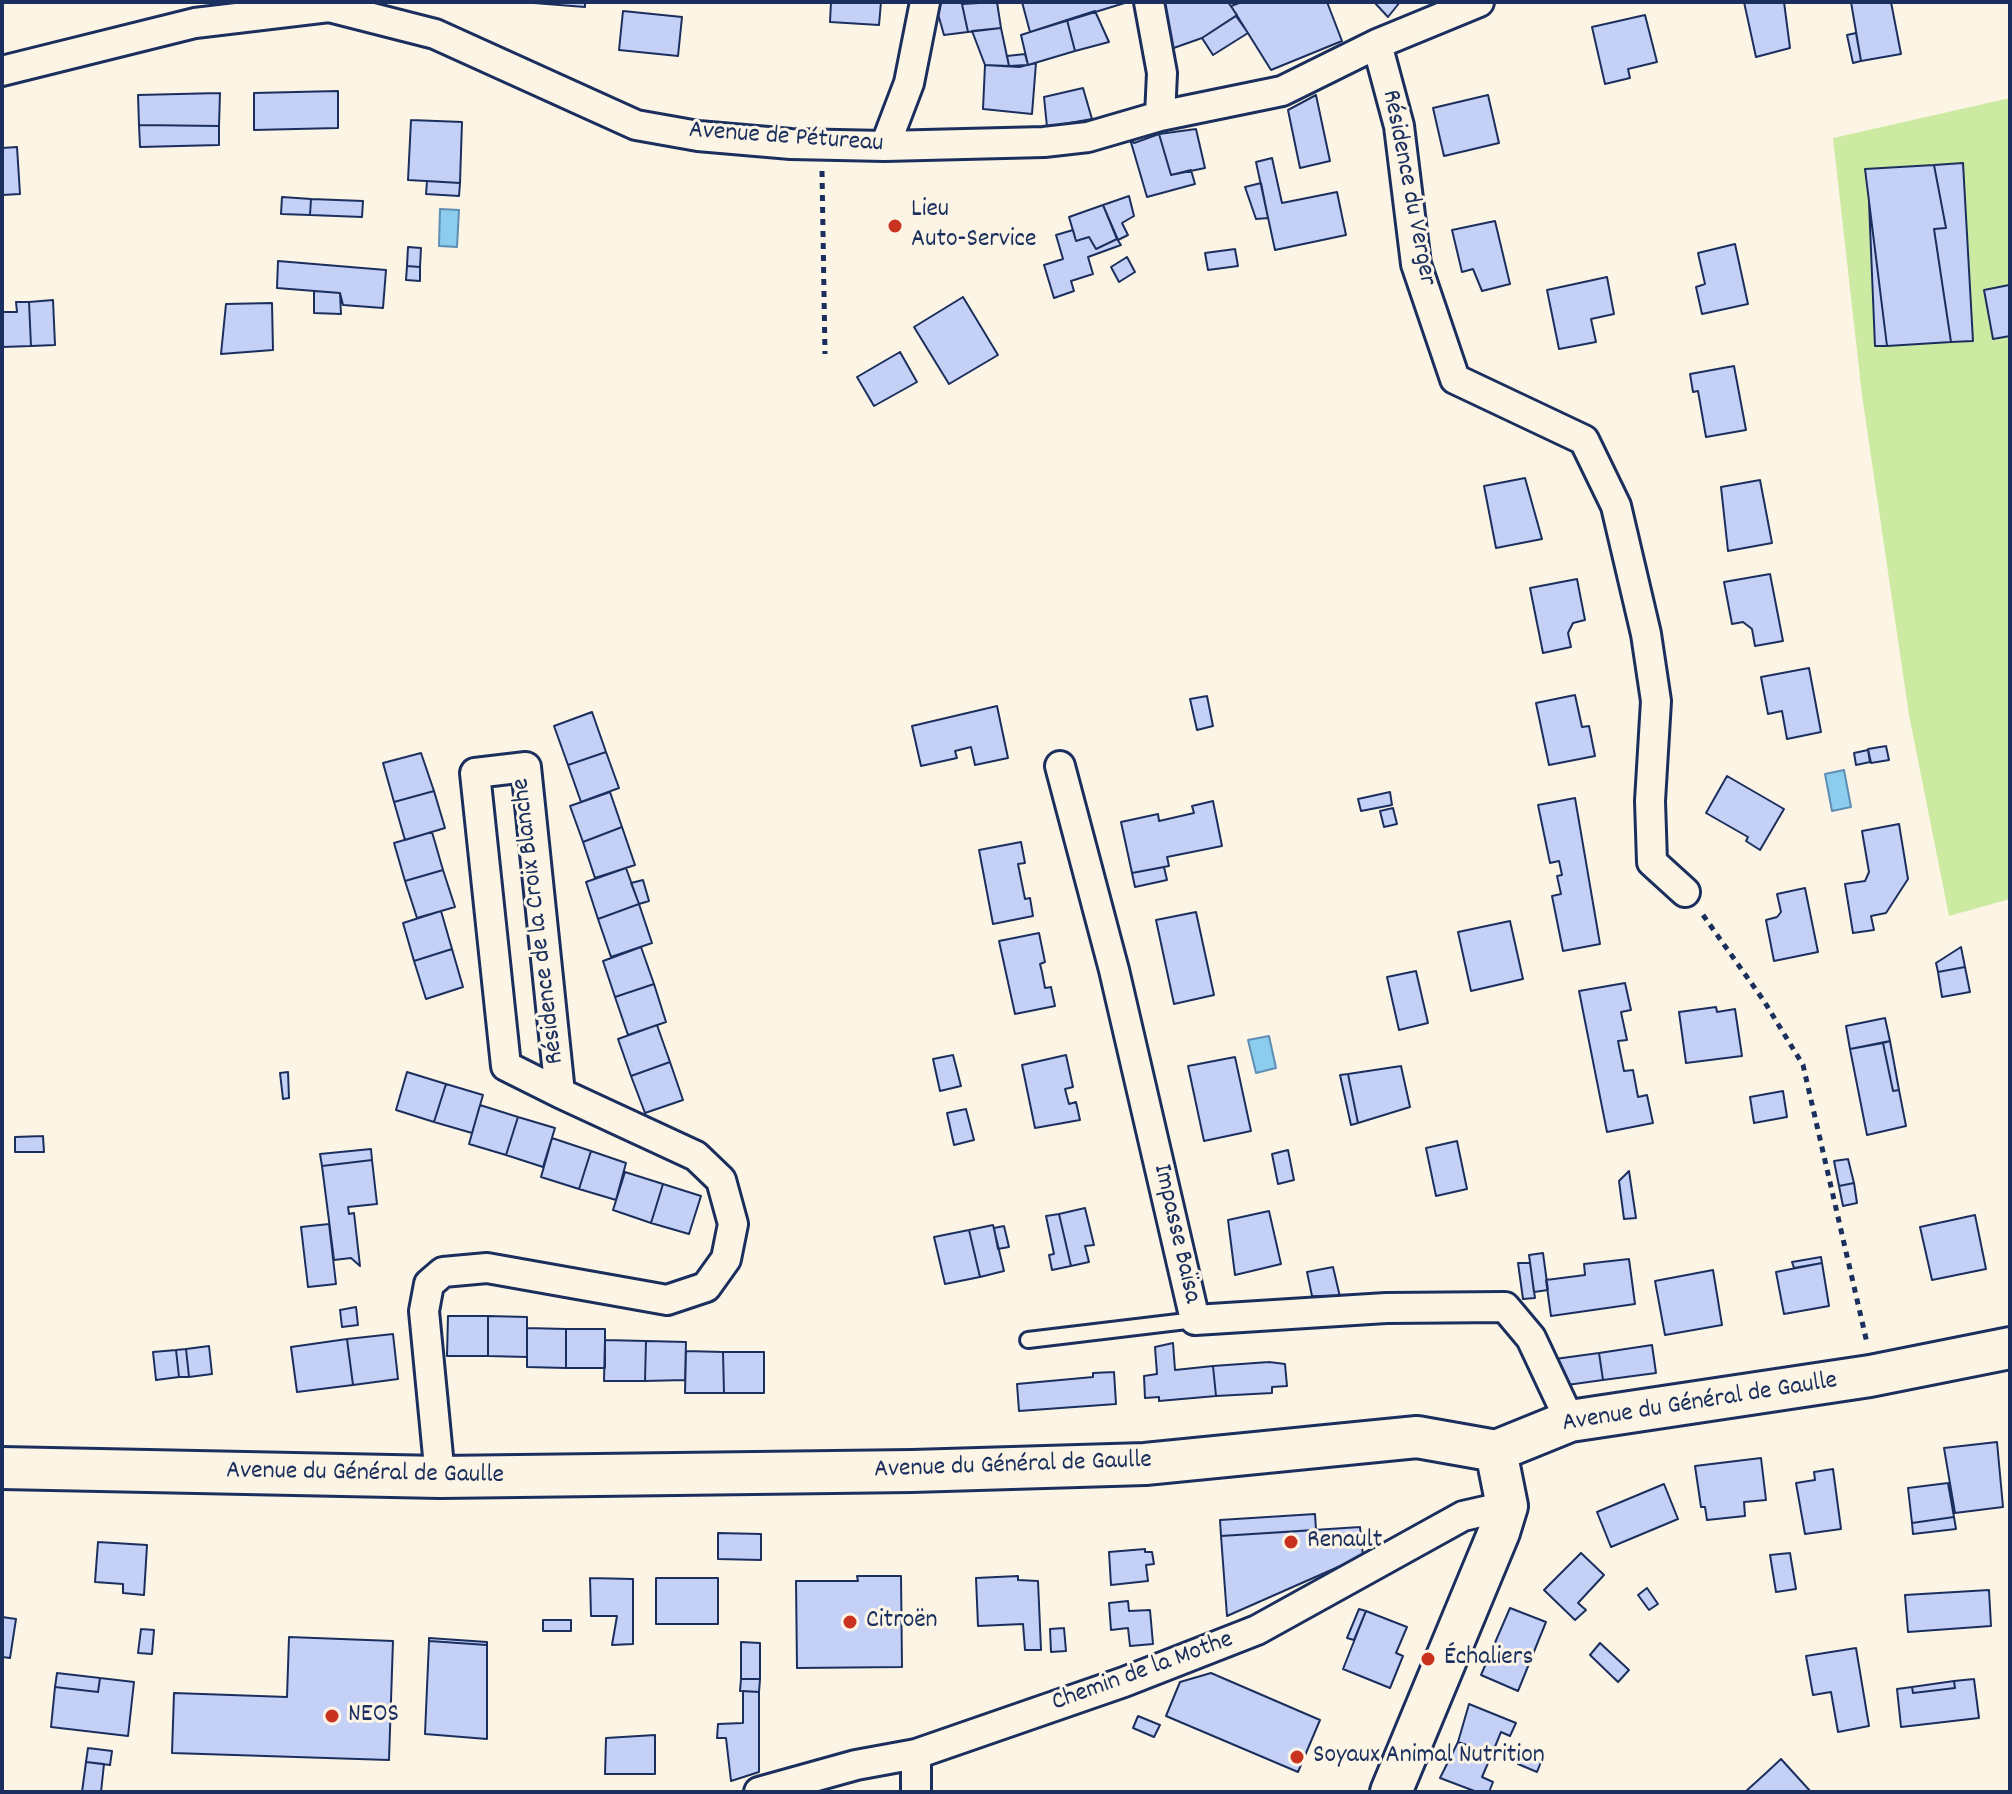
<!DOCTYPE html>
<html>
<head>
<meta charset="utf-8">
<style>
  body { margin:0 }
  #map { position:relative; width:2012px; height:1794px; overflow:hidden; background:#fcf5e5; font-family:Dekko,sans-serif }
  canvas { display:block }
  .frame { position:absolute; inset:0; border:4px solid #1b2f5e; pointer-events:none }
</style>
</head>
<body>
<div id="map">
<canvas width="2012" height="1794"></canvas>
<div class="frame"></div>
</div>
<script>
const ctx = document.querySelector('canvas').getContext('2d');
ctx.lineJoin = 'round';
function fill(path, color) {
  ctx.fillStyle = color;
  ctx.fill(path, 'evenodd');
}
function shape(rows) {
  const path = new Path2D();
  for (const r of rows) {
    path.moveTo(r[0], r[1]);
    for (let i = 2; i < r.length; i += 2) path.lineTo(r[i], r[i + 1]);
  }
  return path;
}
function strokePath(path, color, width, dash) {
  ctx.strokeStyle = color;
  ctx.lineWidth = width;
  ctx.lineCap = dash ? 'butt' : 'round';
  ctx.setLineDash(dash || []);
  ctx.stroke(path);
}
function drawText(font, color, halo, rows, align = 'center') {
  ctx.font = font + ' Dekko,sans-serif';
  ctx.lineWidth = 6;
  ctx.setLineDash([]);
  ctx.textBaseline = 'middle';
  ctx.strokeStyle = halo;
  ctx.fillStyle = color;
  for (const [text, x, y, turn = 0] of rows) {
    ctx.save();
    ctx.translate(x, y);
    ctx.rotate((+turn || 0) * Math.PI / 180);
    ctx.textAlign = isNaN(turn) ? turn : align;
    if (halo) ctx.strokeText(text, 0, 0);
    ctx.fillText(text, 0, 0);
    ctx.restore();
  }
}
const green = shape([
  [2010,98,2010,899,1949,916,1909,715,1862,395,1833,138]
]);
const water = shape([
  [440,209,459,210,457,247,439,246,440,209],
  [1844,770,1851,807,1832,811,1825,774,1844,770],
  [1269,1036,1276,1068,1256,1073,1248,1040,1269,1036]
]);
const building = shape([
  [521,2,585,2,585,7,521,2],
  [831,2,881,2,879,25,830,22,831,2],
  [944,2,980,2,962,4,968,32,944,35,936,7,944,2],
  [997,2,1001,28,968,32,962,4,997,2],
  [1022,2,1128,2,1030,32,1022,2],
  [1161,2,1228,2,1237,15,1202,38,1168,50,1161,2],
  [1242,2,1327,2,1342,41,1271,70,1231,6,1242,2],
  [1374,2,1400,2,1388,17,1374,2],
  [1744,2,1784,2,1790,48,1756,57,1744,2],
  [1851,2,1891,2,1901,54,1861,61,1851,2],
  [623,11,682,17,678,56,619,50,623,11],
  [1095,11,1109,42,1075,51,1067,20,1095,11],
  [1645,15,1657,62,1628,69,1630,78,1605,84,1592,27,1645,15],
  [1236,16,1248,33,1213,55,1202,38,1236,16],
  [1067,20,1075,51,1028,65,1021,35,1067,20],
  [1001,28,1009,66,985,65,972,31,1001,28],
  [1856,33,1861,61,1853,63,1847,35,1856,33],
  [1025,54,1028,65,1009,66,1007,56,1025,54],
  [1036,63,1032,114,983,109,985,65,1019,67,1036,63],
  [1083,88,1092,119,1047,127,1044,97,1083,88],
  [338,91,338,128,254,130,254,93,338,91],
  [220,93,219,126,139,125,138,95,220,93],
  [1316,95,1330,161,1300,168,1288,110,1316,95],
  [1488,95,1499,143,1444,156,1433,108,1488,95],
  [411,120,462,122,460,183,408,180,411,120],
  [139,125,219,126,219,145,140,147,139,125],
  [1196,129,1205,168,1171,175,1159,134,1196,129],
  [1159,134,1171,175,1191,170,1195,184,1147,197,1130,139,1134,143,1159,134],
  [17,147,20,194,2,195,2,148,17,147],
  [1272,158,1282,203,1337,192,1346,235,1275,250,1256,162,1272,158],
  [1963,163,1973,341,1951,342,1934,229,1946,228,1934,165,1963,163],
  [1934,165,1946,228,1934,229,1951,342,1887,346,1865,169,1934,165],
  [427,181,460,183,459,196,426,194,427,181],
  [1261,183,1268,218,1256,219,1245,187,1261,183],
  [1129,196,1134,216,1122,223,1128,235,1118,240,1103,205,1129,196],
  [282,197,311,199,310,215,281,214,282,197],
  [311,199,363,201,362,217,310,215,311,199],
  [1869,202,1887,346,1875,346,1869,202],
  [1103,205,1117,239,1096,249,1089,237,1076,241,1069,217,1103,205],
  [1495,221,1510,284,1482,291,1473,269,1462,272,1452,230,1495,221],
  [1073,230,1076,241,1089,237,1096,249,1117,239,1121,245,1088,257,1093,274,1071,281,1074,291,1054,298,1044,265,1063,259,1056,235,1073,230],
  [1735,244,1748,304,1702,314,1696,287,1705,284,1698,253,1735,244],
  [408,247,421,248,420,267,407,266,408,247],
  [1235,249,1238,266,1208,270,1205,253,1235,249],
  [1127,257,1135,272,1119,282,1111,267,1127,257],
  [278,261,386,270,383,308,343,305,340,293,277,288,278,261],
  [407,266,420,267,420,281,406,280,407,266],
  [1607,277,1614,314,1591,319,1596,342,1559,349,1547,290,1607,277],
  [2009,285,2010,336,1993,339,1984,290,2009,285],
  [314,291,340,293,341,314,314,313,314,291],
  [963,297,998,355,949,384,914,327,963,297],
  [53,300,55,345,31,346,29,302,53,300],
  [16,302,29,302,31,346,2,347,2,312,17,312,16,302],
  [272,303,273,350,221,354,226,304,272,303],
  [900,352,917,382,874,406,857,377,900,352],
  [1734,366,1746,430,1706,437,1698,391,1693,392,1690,374,1734,366],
  [1525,478,1542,539,1496,548,1484,486,1525,478],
  [1760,480,1772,543,1728,551,1721,487,1760,480],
  [1770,574,1783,641,1755,646,1752,629,1743,622,1732,624,1724,582,1770,574],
  [1577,579,1585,620,1573,623,1568,633,1571,647,1543,653,1530,588,1577,579],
  [1809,668,1821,732,1787,739,1782,711,1768,714,1761,677,1809,668],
  [1575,695,1582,727,1589,726,1595,756,1549,765,1536,703,1575,695],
  [1207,696,1213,726,1197,730,1190,699,1207,696],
  [997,706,1008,758,975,765,971,747,955,751,957,758,921,766,912,726,997,706],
  [592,712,606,752,568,765,554,726,592,712],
  [1886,746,1889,760,1871,763,1868,749,1886,746],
  [1868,750,1870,762,1856,765,1854,753,1868,750],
  [606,752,619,788,581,802,568,765,606,752],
  [421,753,434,791,394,802,383,763,421,753],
  [1727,776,1784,809,1760,850,1746,841,1748,837,1706,813,1727,776],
  [434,791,445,828,405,840,394,802,434,791],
  [610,792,622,827,583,842,570,806,610,792],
  [1390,792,1392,805,1361,811,1358,799,1390,792],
  [1575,798,1600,944,1563,951,1552,896,1561,894,1557,876,1562,875,1559,861,1550,863,1538,805,1575,798],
  [1213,801,1222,846,1167,857,1169,866,1132,873,1121,822,1158,814,1159,821,1194,813,1192,806,1213,801],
  [1393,808,1397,824,1384,827,1380,811,1393,808],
  [1899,824,1908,879,1886,913,1871,916,1874,930,1853,933,1845,884,1865,881,1869,872,1862,831,1899,824],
  [622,827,635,865,595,878,583,842,622,827],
  [432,832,443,870,405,881,394,843,432,832],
  [1021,842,1025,863,1018,864,1025,899,1030,898,1033,916,993,924,979,850,1021,842],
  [1164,867,1167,880,1135,887,1132,873,1164,867],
  [626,868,639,904,598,919,586,882,626,868],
  [443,870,455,907,417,918,405,881,443,870],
  [643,880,649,901,639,904,631,883,643,880],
  [1805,888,1818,952,1774,961,1766,920,1777,917,1781,912,1777,894,1805,888],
  [639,904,652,943,611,957,598,919,639,904],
  [441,911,452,949,414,961,403,923,441,911],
  [1196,912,1214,995,1174,1004,1156,920,1196,912],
  [1510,921,1523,979,1471,991,1458,932,1510,921],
  [1039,933,1045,962,1040,964,1042,972,1045,988,1051,987,1055,1006,1015,1014,999,941,1039,933],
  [641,947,654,984,615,997,603,961,641,947],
  [1961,947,1965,967,1938,972,1936,963,1961,947],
  [452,949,463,987,426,999,414,961,452,949],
  [1965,967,1970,992,1942,997,1938,972,1965,967],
  [1416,971,1428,1023,1399,1030,1387,977,1416,971],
  [1625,983,1631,1010,1621,1012,1627,1040,1618,1041,1624,1071,1633,1070,1638,1097,1647,1095,1653,1123,1607,1132,1579,991,1625,983],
  [654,984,666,1022,628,1035,615,997,654,984],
  [1716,1007,1717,1012,1735,1009,1742,1056,1686,1063,1679,1012,1716,1007],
  [1885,1018,1890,1041,1850,1049,1846,1026,1885,1018],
  [657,1025,670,1062,631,1076,618,1039,657,1025],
  [1890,1041,1899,1090,1893,1091,1883,1043,1890,1041],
  [1883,1043,1893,1091,1899,1090,1906,1126,1867,1135,1850,1049,1883,1043],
  [953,1055,961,1086,940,1091,933,1059,953,1055],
  [1066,1055,1073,1087,1065,1089,1069,1104,1076,1102,1080,1120,1035,1128,1022,1065,1066,1055],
  [1235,1057,1251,1131,1204,1141,1188,1066,1235,1057],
  [670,1062,683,1100,645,1113,631,1076,670,1062],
  [1401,1066,1410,1107,1358,1123,1348,1074,1401,1066],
  [288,1072,289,1098,283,1099,280,1073,288,1072],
  [407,1072,446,1084,434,1122,396,1110,407,1072],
  [1348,1074,1358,1123,1351,1125,1340,1075,1348,1074],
  [446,1084,483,1095,472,1133,434,1122,446,1084],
  [1783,1091,1787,1117,1754,1123,1750,1097,1783,1091],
  [480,1105,518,1117,506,1155,469,1144,480,1105],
  [966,1109,974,1140,954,1145,947,1113,966,1109],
  [518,1117,555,1128,543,1167,506,1155,518,1117],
  [43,1136,44,1152,15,1152,15,1137,43,1136],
  [552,1138,591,1151,579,1189,541,1177,552,1138],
  [1457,1141,1467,1189,1436,1196,1426,1148,1457,1141],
  [371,1149,372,1160,322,1166,320,1154,371,1149],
  [1288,1150,1294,1180,1278,1184,1272,1154,1288,1150],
  [591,1151,626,1163,616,1200,579,1189,591,1151],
  [1848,1159,1854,1183,1839,1186,1834,1161,1848,1159],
  [372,1160,377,1204,348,1207,349,1214,354,1213,360,1266,351,1258,334,1260,322,1166,372,1160],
  [1629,1171,1636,1218,1624,1219,1619,1181,1629,1171],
  [625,1172,663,1184,651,1223,613,1210,625,1172],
  [1854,1183,1857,1203,1843,1206,1839,1186,1854,1183],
  [663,1184,701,1196,689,1234,651,1223,663,1184],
  [1085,1208,1094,1245,1085,1246,1089,1262,1071,1266,1059,1214,1085,1208],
  [1269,1211,1281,1264,1235,1275,1228,1220,1269,1211],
  [1059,1214,1071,1266,1052,1270,1049,1255,1054,1254,1046,1216,1059,1214],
  [1975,1215,1986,1269,1932,1280,1920,1227,1975,1215],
  [329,1224,336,1284,308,1287,301,1227,329,1224],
  [993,1225,1004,1271,980,1277,969,1230,993,1225],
  [1004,1226,1009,1247,998,1249,994,1228,1004,1226],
  [969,1230,980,1277,945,1284,934,1237,969,1230],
  [1543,1253,1548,1290,1534,1292,1529,1255,1543,1253],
  [1821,1257,1822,1263,1794,1268,1792,1262,1821,1257],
  [1629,1259,1635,1304,1551,1316,1546,1280,1585,1275,1584,1264,1629,1259],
  [1518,1263,1530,1263,1535,1298,1523,1299,1518,1263],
  [1822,1263,1829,1306,1784,1314,1776,1272,1822,1263],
  [1333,1267,1340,1297,1312,1296,1307,1272,1333,1267],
  [1713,1270,1722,1325,1665,1335,1655,1281,1713,1270],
  [356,1307,358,1325,342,1327,340,1310,356,1307],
  [448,1316,488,1316,488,1356,447,1356,448,1316],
  [488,1316,527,1317,527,1357,488,1356,488,1316],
  [527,1328,566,1329,566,1368,527,1367,527,1328],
  [566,1329,605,1329,605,1368,566,1368,566,1329],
  [393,1334,398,1379,353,1385,347,1339,393,1334],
  [347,1339,353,1385,297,1392,291,1347,347,1339],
  [605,1340,646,1341,645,1381,604,1381,605,1340],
  [646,1341,686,1342,685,1380,645,1381,646,1341],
  [1173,1343,1175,1370,1213,1366,1216,1396,1159,1401,1159,1397,1145,1398,1144,1376,1157,1374,1155,1347,1173,1343],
  [1652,1345,1656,1373,1603,1380,1599,1353,1652,1345],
  [209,1346,212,1374,189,1377,186,1349,209,1346],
  [186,1349,189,1377,179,1377,176,1350,186,1349],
  [176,1350,179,1377,156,1380,153,1352,176,1350],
  [686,1351,723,1352,724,1393,685,1393,686,1351],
  [723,1352,764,1352,764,1393,724,1393,723,1352],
  [1599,1353,1603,1380,1567,1385,1555,1359,1599,1353],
  [1269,1362,1285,1364,1287,1386,1272,1387,1272,1393,1216,1396,1213,1366,1269,1362],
  [1114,1372,1116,1404,1019,1411,1017,1384,1093,1377,1093,1373,1114,1372],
  [1997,1442,2003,1507,1955,1513,1944,1448,1997,1442],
  [1761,1458,1766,1500,1744,1502,1745,1516,1707,1520,1705,1507,1701,1507,1695,1466,1761,1458],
  [1833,1469,1841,1529,1805,1534,1796,1483,1815,1480,1814,1472,1833,1469],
  [1948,1483,1954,1517,1912,1523,1908,1488,1948,1483],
  [1664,1484,1678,1519,1611,1547,1597,1512,1664,1484],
  [1315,1514,1316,1530,1221,1536,1220,1520,1315,1514],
  [1954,1517,1956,1529,1913,1534,1912,1523,1954,1517],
  [1360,1527,1363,1556,1227,1616,1221,1536,1360,1527],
  [718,1533,761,1534,761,1560,718,1559,718,1533],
  [98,1542,147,1545,144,1595,123,1593,123,1584,95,1582,98,1542],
  [1145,1549,1145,1552,1152,1552,1154,1564,1146,1565,1148,1581,1111,1585,1109,1552,1145,1549],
  [1581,1553,1604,1575,1578,1603,1586,1610,1575,1620,1544,1590,1581,1553],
  [1790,1553,1796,1589,1776,1592,1770,1555,1790,1553],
  [857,1576,901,1576,902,1667,797,1668,796,1581,858,1581,857,1576],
  [1018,1576,1018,1580,1038,1581,1041,1650,1025,1650,1023,1624,978,1626,976,1578,1018,1576],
  [590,1578,633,1579,633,1644,612,1645,617,1616,591,1616,590,1578],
  [656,1578,718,1578,718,1624,656,1624,656,1578],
  [1647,1588,1658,1604,1649,1610,1638,1595,1647,1588],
  [1989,1590,1991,1626,1908,1632,1905,1595,1989,1590],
  [1128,1601,1129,1611,1150,1610,1153,1644,1130,1646,1128,1628,1111,1630,1109,1603,1128,1601],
  [1510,1608,1546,1622,1518,1691,1481,1675,1510,1608],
  [1359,1609,1366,1611,1354,1640,1347,1638,1359,1609],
  [1366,1611,1407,1627,1396,1653,1403,1656,1390,1688,1343,1669,1366,1611],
  [2,1617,16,1619,10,1658,2,1657,2,1617],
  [543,1620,571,1620,571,1631,543,1631,543,1620],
  [1064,1628,1066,1651,1051,1652,1050,1629,1064,1628],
  [141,1629,154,1630,152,1654,138,1653,141,1629],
  [289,1637,393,1641,389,1760,172,1753,174,1693,287,1697,289,1637],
  [429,1638,487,1642,487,1645,429,1641,429,1638],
  [429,1641,487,1645,487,1739,425,1734,429,1641],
  [741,1642,760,1643,760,1679,741,1679,741,1642],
  [1600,1643,1629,1670,1618,1682,1590,1655,1600,1643],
  [1856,1648,1869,1726,1838,1732,1831,1692,1813,1695,1806,1656,1856,1648],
  [57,1673,100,1678,98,1692,55,1687,57,1673],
  [1211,1673,1320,1720,1298,1772,1166,1716,1180,1682,1211,1673],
  [100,1678,134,1682,128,1736,51,1727,55,1687,98,1692,100,1678],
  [741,1679,760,1679,759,1692,740,1691,741,1679],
  [1974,1679,1979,1718,1901,1727,1897,1689,1912,1687,1913,1693,1955,1688,1954,1681,1974,1679],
  [1954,1681,1955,1688,1913,1693,1912,1687,1954,1681],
  [743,1691,759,1692,759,1772,731,1781,726,1738,717,1738,718,1724,743,1723,743,1691],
  [1469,1704,1516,1723,1510,1736,1501,1732,1492,1754,1458,1742,1469,1704],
  [1138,1716,1160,1725,1154,1737,1133,1728,1138,1716],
  [655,1735,655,1774,605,1774,606,1738,655,1735],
  [1458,1742,1492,1754,1482,1777,1493,1782,1489,1792,1477,1792,1440,1778,1458,1742],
  [88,1748,112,1751,110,1765,86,1762,88,1748],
  [1523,1754,1541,1762,1537,1772,1518,1764,1523,1754],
  [1781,1759,1811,1792,1745,1792,1766,1773,1781,1759],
  [86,1762,104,1764,101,1792,82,1792,86,1762]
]);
const path = shape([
  [822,171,825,354],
  [1703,915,1764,1001,1803,1065,1867,1343]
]);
const lane = shape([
  [1028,1340,1195,1320]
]);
const street = shape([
  [1149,2,1162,73,1160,116],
  [1377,44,1399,126,1416,264,1455,379,1584,440,1616,506,1646,634,1656,701,1650,801,1652,862,1685,892],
  [2,71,195,23,329,7,435,34,636,125,698,136,791,144,885,146,1044,142,1088,137,1160,116,1282,91,1377,44,1479,2],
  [885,146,909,83,925,2],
  [1060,766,1114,970,1195,1320,1386,1308,1505,1307,1531,1338,1570,1421],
  [440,1477,424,1311,429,1284,443,1272,487,1268,667,1300,706,1287,726,1259,733,1224,721,1180,696,1156,560,1093,506,1066,475,773,526,767,560,1093],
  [916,1754,916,1792],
  [759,1792,856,1765,916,1754,1124,1682,1257,1630,1463,1516,1507,1506]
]);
const secondary = shape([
  [2,1468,440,1477,912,1471,1145,1464,1417,1437,1496,1451,1570,1421,1870,1376,2010,1348],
  [1391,1792,1499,1532,1507,1506,1496,1451]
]);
const markers = [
  [895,226,8,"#c8321e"],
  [1291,1542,8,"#c8321e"],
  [850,1622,8,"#c8321e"],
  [1428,1659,8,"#c8321e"],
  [332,1716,8,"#c8321e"],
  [1297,1757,8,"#c8321e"]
];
const streetNames = [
  ["Avenue de Pétureau",786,139,4],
  ["Résidence du Verger",1407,188,79],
  ["Résidence de la Croix Blanche",540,921,-97],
  ["Impasse Baïsa",1175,1234,77],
  ["Avenue du Général de Gaulle",1700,1404,-9],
  ["Avenue du Général de Gaulle",1013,1467,-2],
  ["Avenue du Général de Gaulle",365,1475,1],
  ["Chemin de la Mothe",1143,1673,-20]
];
const poiNames = [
  ["Lieu",911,211],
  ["Auto-Service",911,241],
  ["Renault",1307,1542],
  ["Citroën",866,1622],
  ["Échaliers",1444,1659],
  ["NEOS",348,1716],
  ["Soyaux Animal Nutrition",1313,1757]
];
fill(green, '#cdeaa2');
fill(water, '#8ccced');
strokePath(water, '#5f8db4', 2);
fill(building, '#c5d0f7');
strokePath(building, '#1b2f5e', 2);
strokePath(lane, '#1b2f5e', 20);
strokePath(street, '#1b2f5e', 34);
strokePath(secondary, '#1b2f5e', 46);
strokePath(path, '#1b2f5e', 5, [6, 6]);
strokePath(lane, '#fcf5e5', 14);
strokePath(street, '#fcf5e5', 28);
strokePath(secondary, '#fcf5e5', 40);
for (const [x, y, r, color] of markers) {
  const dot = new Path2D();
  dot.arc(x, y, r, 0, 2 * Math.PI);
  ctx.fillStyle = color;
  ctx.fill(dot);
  strokePath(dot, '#fcf5e5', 3);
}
drawText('26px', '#1b2f5e', '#fcf5e5', streetNames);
drawText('26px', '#1b2f5e', '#fcf5e5', poiNames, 'left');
</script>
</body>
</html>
